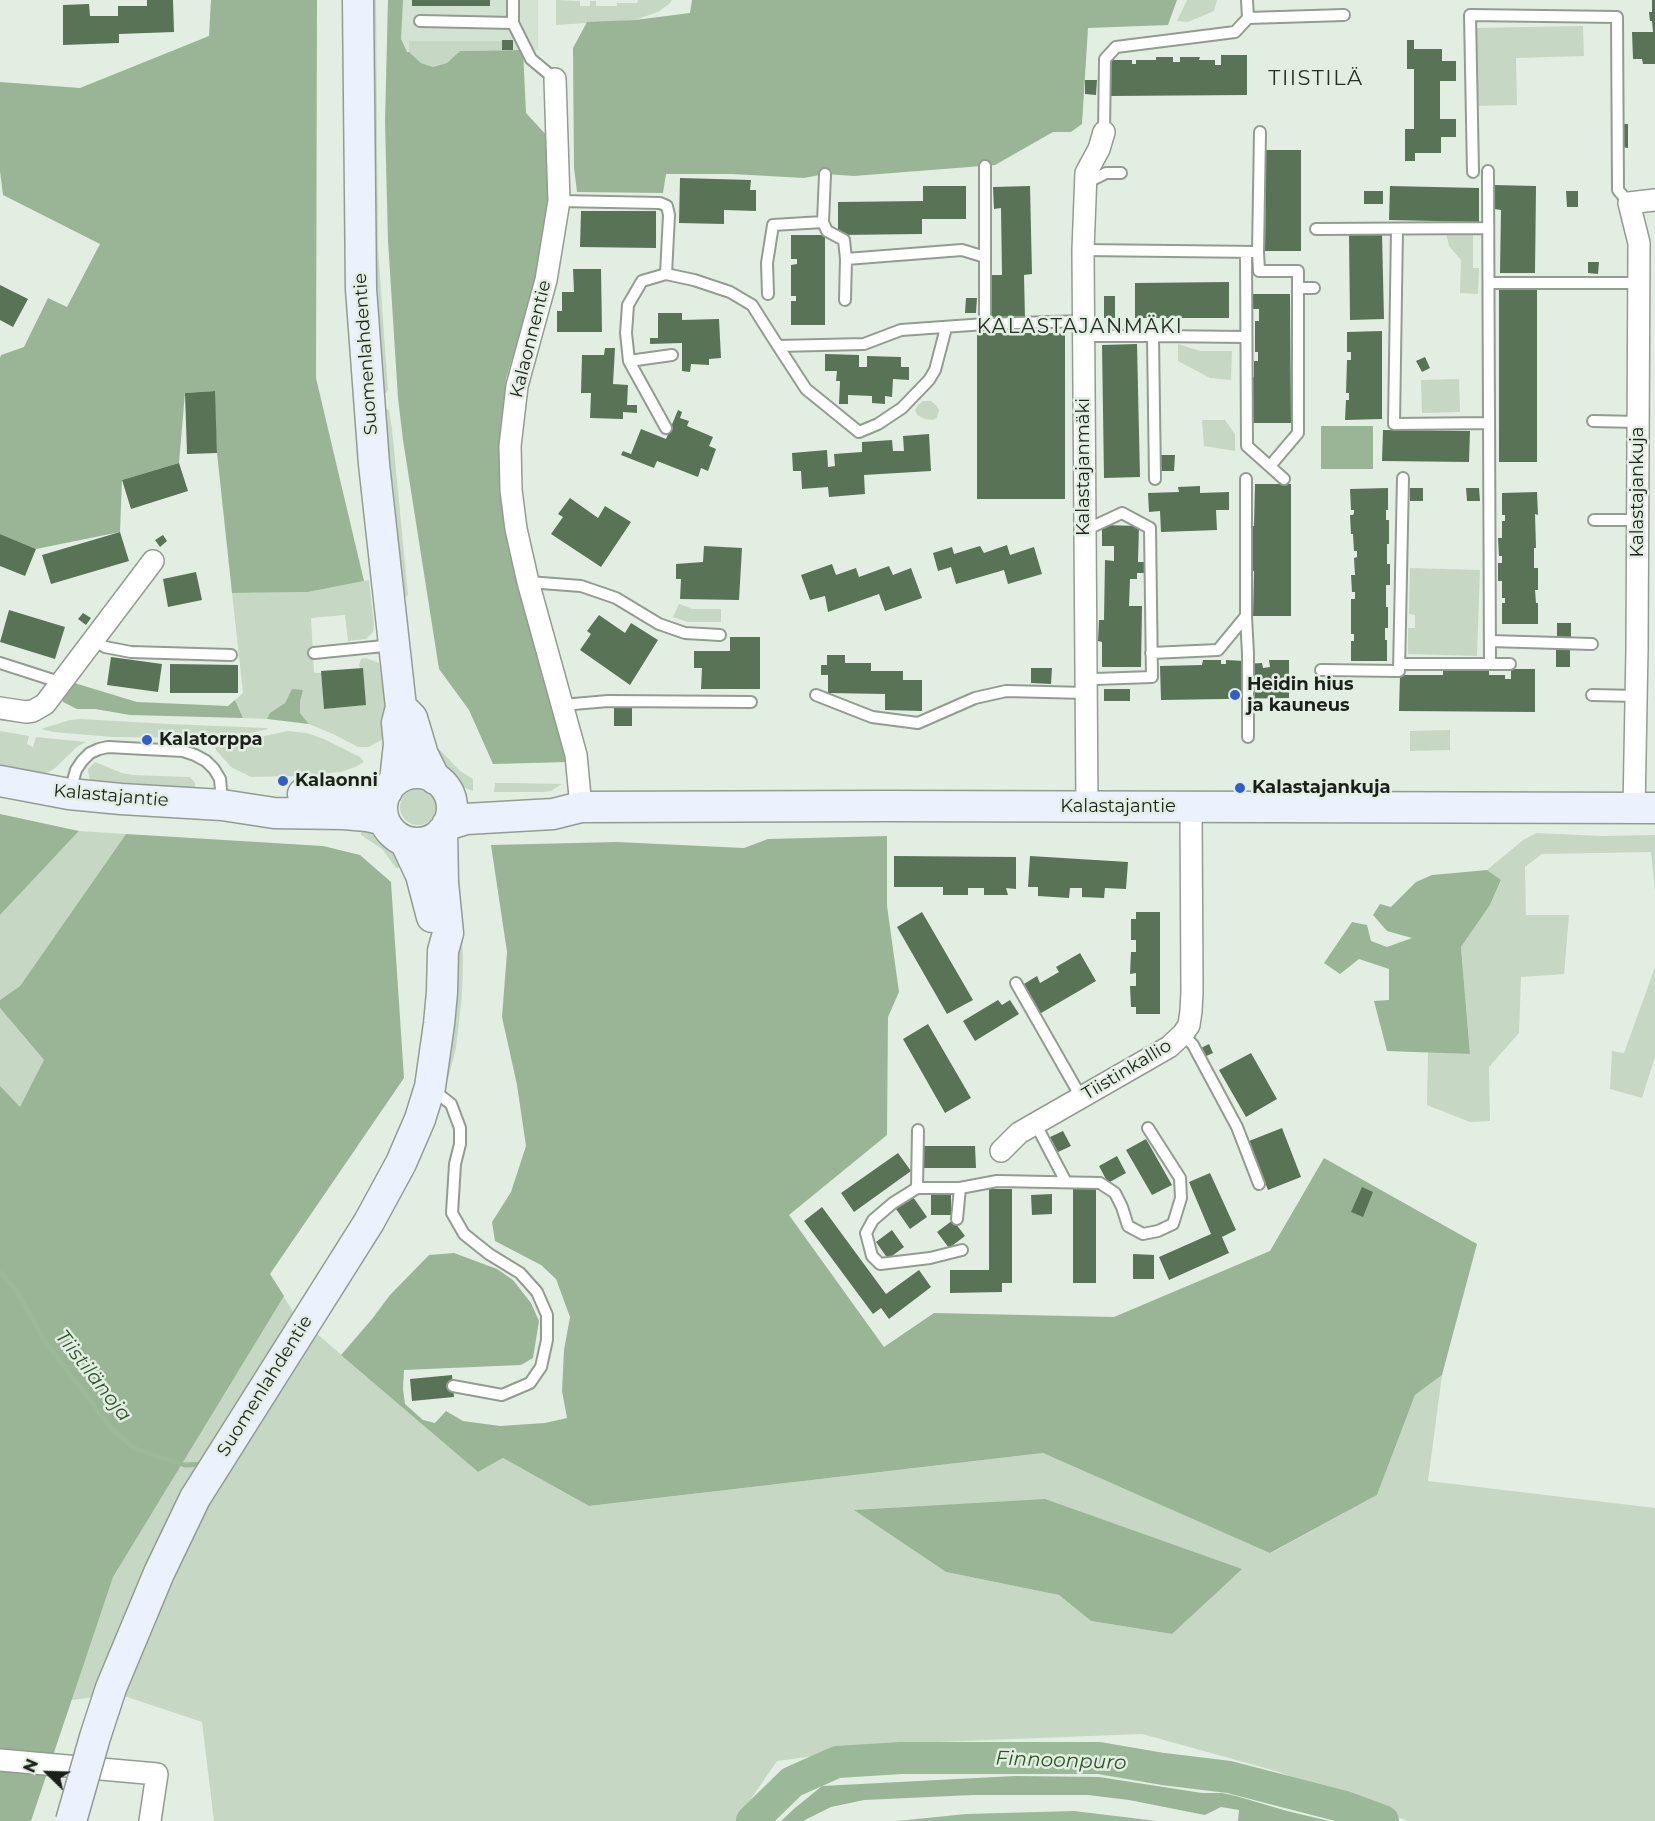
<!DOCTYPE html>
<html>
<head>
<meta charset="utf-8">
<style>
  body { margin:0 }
  #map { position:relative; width:1655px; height:1821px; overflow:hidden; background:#e3eee2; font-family:Montserrat,sans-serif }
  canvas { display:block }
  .north { position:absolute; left:18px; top:1743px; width:60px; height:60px; -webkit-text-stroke:4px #e3eee2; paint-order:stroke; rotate:293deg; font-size:16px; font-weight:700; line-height:24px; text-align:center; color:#1c201b }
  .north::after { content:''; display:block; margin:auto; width:21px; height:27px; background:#1c201b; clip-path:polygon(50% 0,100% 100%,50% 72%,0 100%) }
</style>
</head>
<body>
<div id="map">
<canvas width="1655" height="1821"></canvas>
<div class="north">N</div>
</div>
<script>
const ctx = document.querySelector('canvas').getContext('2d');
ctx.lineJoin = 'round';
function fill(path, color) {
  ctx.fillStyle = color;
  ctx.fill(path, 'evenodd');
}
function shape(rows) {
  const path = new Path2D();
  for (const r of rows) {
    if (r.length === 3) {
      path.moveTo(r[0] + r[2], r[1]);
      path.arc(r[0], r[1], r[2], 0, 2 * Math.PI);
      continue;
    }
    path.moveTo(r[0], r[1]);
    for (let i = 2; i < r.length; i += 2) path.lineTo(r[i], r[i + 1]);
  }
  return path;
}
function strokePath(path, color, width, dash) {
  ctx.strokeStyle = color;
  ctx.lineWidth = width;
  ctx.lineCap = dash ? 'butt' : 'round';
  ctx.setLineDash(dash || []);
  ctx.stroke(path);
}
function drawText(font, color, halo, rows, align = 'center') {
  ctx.font = font + ' Montserrat,sans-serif';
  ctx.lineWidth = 5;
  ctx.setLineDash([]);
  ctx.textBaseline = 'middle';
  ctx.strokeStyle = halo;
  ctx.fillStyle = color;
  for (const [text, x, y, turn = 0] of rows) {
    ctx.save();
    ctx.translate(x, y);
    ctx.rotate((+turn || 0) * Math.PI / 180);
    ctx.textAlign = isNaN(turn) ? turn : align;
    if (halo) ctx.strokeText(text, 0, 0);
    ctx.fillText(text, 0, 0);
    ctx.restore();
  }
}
const built = shape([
  [388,0,538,0,538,50,387,52]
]);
const green = shape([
  [369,0,376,0,378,249,388,390,386,393,381,394,373,293],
  [556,0,580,1,580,6,590,6,590,1,596,1,596,6,617,6,617,3,637,3,638,0,672,0,669,4,658,12,635,20,556,25],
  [1187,0,1217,0,1214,11,1188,22,1177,21],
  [1583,26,1584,56,1516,58,1517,105,1476,106,1474,28],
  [409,41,502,41,502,50,460,51,447,63,433,67,421,63,413,56,409,52],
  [1446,233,1473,233,1473,268,1479,268,1478,294,1460,293,1461,260,1449,246],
  [1178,344,1200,351,1232,351,1231,380,1210,378,1178,361],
  [1459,379,1460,412,1422,413,1421,380],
  [923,401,931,401,936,405,939,410,937,418,933,420,925,419,917,415,915,410,918,405],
  [382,407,389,410,392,429,408,595,405,597,403,596],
  [1202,420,1225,420,1235,434,1235,451,1204,446],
  [1410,568,1480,570,1477,656,1408,654,1408,628,1415,628,1415,615,1409,614],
  [369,580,374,625,373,632,366,639,348,641,345,615,311,618,314,672,316,673,322,673,324,709,365,705,363,668,360,668,359,665,361,659,366,658,379,663,392,734,369,747,358,747,333,734,309,724,300,713,300,702,303,690,292,690,285,703,271,713,267,719,243,718,235,700,243,693,232,593,308,592],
  [679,604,693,609,721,609,721,622,688,622,673,617],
  [81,719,169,724,267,728,268,729,239,736,204,738,113,737,53,732,41,729,70,720],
  [1450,730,1450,750,1410,751,1410,731],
  [0,731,29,736,27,744,33,747,36,737,86,742,78,746,54,769,43,775,0,767],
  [288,731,307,733,324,739,360,757,364,762,355,767,341,772,300,776,251,777,231,767,216,750,215,747,221,745],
  [438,748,460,771,473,779,473,791,463,787,450,777,432,749],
  [95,762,122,773,132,775,190,777,195,783,195,788,92,784,89,777,88,769],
  [495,783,513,783,562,784,551,791,545,792,494,792],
  [418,807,18],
  [361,822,376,829,393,846,402,868,396,868,382,849,361,835],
  [79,831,126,834,20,986,0,1000,0,915],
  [1537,833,1601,836,1655,835,1655,891,1651,852,1542,854,1525,867,1526,915,1569,915,1564,974,1521,977,1519,1033,1489,1067,1490,1121,1470,1122,1427,1105,1428,1052,1470,1054,1461,947,1490,905,1501,881,1487,870,1523,840],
  [459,876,463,959,462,995,456,1048,448,1079,441,1076,449,878],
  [1655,967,1655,1057,1642,1098,1610,1089,1612,1051,1624,1053],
  [0,1008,44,1060,270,1274,295,1315,478,1472,503,1458,589,1506,1043,1453,1271,1553,1377,1495,1415,1395,1442,1375,1428,1481,1655,1508,1655,1821,1408,1821,1276,1771,1142,1734,913,1743,777,1761,736,1821,214,1821,202,1722,118,1694,25,1706,0,1684],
  [855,1510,1172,1634,1091,1621,1059,1595,946,1572]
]);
const forest = shape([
  [211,0,317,0,316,378,364,581,308,592,232,593,217,453,214,391,185,393,179,463,122,480,120,532,36,549,0,534,0,358,1,355,24,347,48,298,67,307,100,244,3,195,0,171,0,82,80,88,209,36],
  [388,0,403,0,401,39,407,52,409,52,421,63,433,67,447,63,460,51,523,50,526,113,549,138,549,201,532,294,506,379,499,448,504,508,569,762,493,764,469,710,439,669,403,440,398,398,388,241,385,121],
  [692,0,1177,0,1168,25,1088,28,1082,124,1071,132,1053,132,995,165,854,176,825,174,804,178,732,174,666,174,663,193,577,192,574,168,573,48,587,22,635,20,690,13],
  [1321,426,1373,426,1373,469,1321,469],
  [71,682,137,702,228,706,235,700,243,718,130,715,95,709,77,709,63,702,62,695],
  [292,689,303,690,300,702,300,713,309,724,267,719,270,713,285,703],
  [0,814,79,831,0,915],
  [126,834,323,846,360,855,391,882,404,1078,270,1274,284,1296,113,1577,31,1821,0,1821,0,1086,20,1107,44,1060,0,1008,0,1000,20,986],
  [887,836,887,906,899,992,888,1017,887,1135,789,1215,884,1347,934,1313,1114,1317,1270,1251,1324,1158,1477,1244,1442,1375,1415,1395,1377,1495,1270,1553,1043,1453,589,1506,503,1458,478,1472,341,1355,372,1319,390,1295,429,1255,454,1253,497,1269,513,1280,531,1303,539,1321,533,1358,521,1365,404,1370,403,1389,405,1404,423,1420,435,1423,446,1411,463,1421,500,1426,545,1423,567,1418,562,1391,564,1350,570,1317,556,1279,541,1265,495,1241,492,1222,511,1192,526,1146,517,1085,502,1017,507,952,491,845,617,842,744,848,768,839],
  [1487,870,1501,880,1490,905,1461,947,1470,1054,1387,1051,1374,1001,1389,1000,1389,969,1359,959,1340,974,1324,963,1352,922,1367,925,1371,941,1387,947,1412,938,1387,931,1373,915,1380,904,1391,907,1416,882,1432,875],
  [1045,1499,1242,1569,1172,1634,1091,1621,1059,1595,946,1572,854,1510],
  [1015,1776,1099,1777,1202,1793,1222,1793,1236,1796,1287,1811,1329,1821,1238,1821,1239,1810,1221,1807,1205,1815,1129,1800,1088,1795,973,1795,864,1800,831,1807,803,1821,781,1821,795,1808,822,1786]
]);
const water = shape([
  [1074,1811,1157,1821,897,1821,966,1814]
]);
const stream = shape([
  [0,1272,16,1290,46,1343,113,1430,134,1448,185,1465,205,1464]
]);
const river = shape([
  [752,1821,792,1782,837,1762,901,1758,1099,1758,1163,1769,1229,1777,1345,1807,1383,1821]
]);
const building = shape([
  [147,0,173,0,174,32,119,34,119,43,63,45,63,5,89,4,90,16,118,16,118,6,147,6],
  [412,0,490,0,490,6,412,6],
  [1652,0,1655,0,1655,64,1643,64,1642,59,1633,59,1632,32,1653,32,1652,21,1650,21,1649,12,1652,12],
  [502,40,513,40,513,50,502,50],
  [1407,40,1414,40,1414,49,1442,49,1442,61,1456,61,1456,81,1440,81,1440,119,1456,119,1456,137,1441,137,1441,153,1415,153,1415,161,1405,161,1405,129,1414,129,1414,69,1407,69],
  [1221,55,1247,55,1247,95,1109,96,1109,60,1132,60,1132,64,1136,64,1136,60,1156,60,1156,57,1173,57,1173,62,1180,62,1180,57,1200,57,1199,60,1215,60,1215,65,1221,65],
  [1085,80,1097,80,1096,95,1085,94],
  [1622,124,1628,124,1628,148,1621,147],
  [1266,150,1301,150,1301,251,1265,251],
  [680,178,751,180,750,190,756,190,756,211,724,210,724,224,679,223],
  [1494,185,1536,186,1535,273,1500,273,1501,210,1494,209],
  [923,186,966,186,966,219,922,219,922,234,838,235,838,202,923,201],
  [1030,186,1032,274,1024,275,1025,319,991,320,990,275,1002,275,1001,208,994,209,993,187],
  [1390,186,1479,188,1479,222,1389,220],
  [1364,191,1383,191,1383,204,1364,204],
  [1566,191,1578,191,1578,207,1567,207],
  [581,211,656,211,656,248,580,247],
  [1349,234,1382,234,1384,319,1350,320],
  [791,235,825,235,825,325,791,325,791,301,796,301,796,296,791,296,791,265,797,264,797,259,791,259],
  [1588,262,1599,262,1598,274,1588,273],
  [573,269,601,269,602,332,557,332,557,311,562,311,562,292,574,292],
  [1229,282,1229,318,1135,318,1135,283],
  [0,285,28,299,13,327,0,320],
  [1499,290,1537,290,1537,462,1499,462],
  [1251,294,1290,294,1291,423,1249,423,1249,400,1253,400,1253,395,1249,395,1249,377,1254,377,1254,361,1258,361,1258,352,1255,352,1255,321,1259,321,1259,309,1251,309],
  [1104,296,1115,296,1115,318,1104,318],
  [966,298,977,298,976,313,965,313],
  [658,313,682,313,682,320,719,319,721,358,709,359,709,365,691,364,690,372,682,371,682,343,650,344,650,338,658,338],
  [1382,331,1382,419,1345,420,1346,400,1349,400,1349,393,1346,393,1347,360,1351,360,1351,352,1347,352,1347,332],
  [977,333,1065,333,1065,499,977,499],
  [1137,344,1140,477,1104,478,1102,345],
  [605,348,615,348,613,384,628,385,627,405,637,405,637,413,623,412,623,419,590,418,591,393,581,393,582,355,604,355],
  [825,354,859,355,859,367,867,367,867,356,901,357,901,367,909,367,909,380,893,379,892,397,885,396,885,404,872,403,872,396,848,395,848,404,839,404,840,381,836,381,837,371,825,371],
  [1425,357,1430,368,1422,372,1416,361],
  [215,391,217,453,187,454,185,393],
  [678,410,682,412,680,418,689,421,687,426,713,437,709,446,716,449,708,471,701,468,698,477,657,461,654,468,621,455,623,451,631,454,641,429,666,439],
  [1383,430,1470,431,1469,462,1382,461],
  [929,434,931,471,864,475,865,494,829,497,828,487,802,489,801,471,793,471,792,453,827,450,828,467,835,466,834,454,862,452,862,442,892,440,893,451,904,451,903,436],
  [1161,455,1175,455,1174,471,1161,471],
  [179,463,188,491,131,509,122,480],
  [1255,484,1291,484,1291,616,1253,616,1254,571,1250,571,1251,526,1254,526],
  [1200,486,1200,493,1229,492,1229,510,1216,510,1217,530,1161,532,1160,511,1149,512,1148,493,1179,492,1178,487],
  [1388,488,1388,510,1386,510,1386,520,1389,520,1389,544,1387,544,1387,564,1390,564,1390,585,1386,585,1386,607,1388,607,1388,628,1385,628,1385,640,1387,640,1387,661,1351,661,1351,641,1354,641,1354,634,1351,634,1351,599,1355,599,1355,592,1352,592,1351,575,1355,575,1354,558,1357,557,1357,551,1354,551,1353,534,1351,534,1350,515,1353,515,1354,513,1354,510,1351,510,1350,489],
  [1410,488,1423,488,1423,501,1410,501],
  [1466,488,1479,488,1480,501,1467,501],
  [1537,492,1538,515,1535,514,1536,548,1534,548,1534,568,1538,568,1538,590,1535,590,1536,603,1538,603,1538,624,1502,624,1502,603,1505,603,1505,598,1502,598,1502,581,1498,581,1498,563,1502,563,1502,556,1499,556,1498,538,1502,538,1502,521,1505,521,1505,515,1502,515,1502,493],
  [570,498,598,518,605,506,631,522,601,567,551,534,563,517,558,514],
  [1102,525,1139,526,1138,562,1145,562,1145,573,1137,573,1137,579,1130,579,1129,606,1142,606,1141,667,1102,667,1102,642,1098,641,1099,620,1104,620,1105,560,1114,561,1114,546,1102,546],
  [120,532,129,561,51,584,42,555],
  [0,534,36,549,25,576,0,566],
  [163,535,167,541,160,547,155,540],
  [1007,545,1010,555,1034,547,1042,574,1008,584,1004,570,956,584,951,567,938,571,933,553,952,547,954,554,980,546,984,553],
  [704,546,742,548,739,600,680,599,681,579,676,579,676,564,703,562],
  [832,564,836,575,856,568,859,577,889,566,893,575,911,568,922,598,885,611,879,594,828,612,825,596,810,600,801,575],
  [196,572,202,600,168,607,163,579],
  [9,610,65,627,55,659,0,642],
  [83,613,91,618,86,625,78,619],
  [599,615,625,633,631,623,658,640,630,685,580,650,591,634,587,631],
  [1557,623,1571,623,1571,638,1557,637],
  [730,637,760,637,760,689,701,689,702,668,694,668,694,651,730,651],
  [1556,650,1570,650,1570,667,1556,667],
  [827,655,845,655,845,663,871,663,871,671,903,671,903,680,922,680,922,711,885,710,885,694,828,693,828,675,821,675,821,665,827,665],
  [111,657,162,664,158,692,107,685],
  [1203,660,1221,660,1221,664,1226,664,1226,660,1244,661,1244,664,1262,663,1263,668,1270,667,1269,660,1289,660,1289,698,1161,700,1160,666,1202,665],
  [170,664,238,665,238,693,170,693],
  [363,668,366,705,324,709,321,671],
  [1031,668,1052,668,1051,684,1031,683],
  [1511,669,1535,669,1535,712,1399,711,1400,675,1443,675,1443,671,1489,671,1489,675,1505,675,1505,679,1511,679],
  [1104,689,1130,689,1130,701,1104,701],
  [614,706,632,706,632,726,614,726],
  [894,856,1016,857,1016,889,1006,888,1008,895,984,895,984,888,968,888,968,895,943,895,943,887,894,887],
  [1030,856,1128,862,1126,889,1105,888,1104,898,1082,897,1082,888,1070,888,1069,898,1038,896,1038,887,1028,887],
  [922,912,973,1000,947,1014,897,927],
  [1136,912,1160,912,1160,1014,1136,1014,1136,1007,1131,1007,1130,986,1136,986,1136,973,1130,974,1131,952,1136,952,1136,940,1131,940,1131,919,1136,919],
  [1080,953,1096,981,1036,1016,1019,987,1037,976,1040,983,1059,972,1056,967],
  [998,1000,1002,1005,1010,1000,1019,1014,975,1041,963,1021],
  [928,1024,971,1098,945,1113,903,1039],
  [1209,1044,1213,1053,1204,1057,1201,1048],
  [1251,1053,1277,1099,1246,1117,1219,1070],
  [1282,1128,1301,1177,1268,1190,1249,1141],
  [1063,1131,1071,1146,1058,1152,1050,1137],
  [1146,1139,1172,1185,1152,1195,1126,1150],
  [923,1146,975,1146,976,1168,923,1168],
  [898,1153,911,1171,854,1212,841,1193],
  [1117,1156,1126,1173,1108,1183,1099,1166],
  [1210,1173,1236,1230,1222,1237,1229,1253,1169,1280,1159,1257,1211,1234,1189,1182],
  [1362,1187,1373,1192,1363,1217,1351,1212],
  [1073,1188,1096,1188,1096,1283,1073,1283],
  [989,1189,1012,1189,1012,1283,1002,1283,1002,1292,950,1293,950,1270,989,1270],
  [1052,1194,1052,1214,1032,1215,1031,1195],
  [931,1195,951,1195,951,1215,931,1215],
  [913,1197,927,1217,910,1229,896,1209],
  [822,1207,886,1294,919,1270,931,1287,889,1319,881,1308,873,1314,804,1221],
  [953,1220,965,1236,949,1248,937,1232],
  [892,1230,904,1247,888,1259,876,1242],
  [1133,1254,1154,1255,1154,1279,1133,1279],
  [452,1375,454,1397,412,1401,410,1379]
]);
const service = shape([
  [513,0,513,23,531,59,555,79],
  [1248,18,1344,15],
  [420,21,513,23],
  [1104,132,1105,59,1116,47,1235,32,1248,18,1247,0],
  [1488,171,1490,664],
  [1473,172,1470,15,1617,17,1618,190,1629,203],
  [1086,183,1106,173,1121,173],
  [559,201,660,203,667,206,669,215,666,274],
  [823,222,827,231,844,240,846,259,845,300],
  [1316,229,1488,228],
  [1397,229,1394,424,1489,423],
  [1083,250,1258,252,1260,132],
  [1246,252,1247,446,1284,479],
  [1258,252,1259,271,1298,271,1298,288],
  [846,259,962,250,985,257],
  [1489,283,1639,283],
  [768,294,767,263,773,225,823,222,825,174],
  [985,324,1083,321],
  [946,328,935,370,929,380,902,408,878,424,859,432,806,389,778,346,864,344,901,330,985,324,985,166],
  [1083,336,1153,336,1155,479],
  [1153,336,1246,337],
  [629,361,672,355],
  [1593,421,1638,422],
  [666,428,629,361,626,333,628,305,642,281,666,274,694,280,730,292,752,305,778,346],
  [1270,466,1298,433,1298,288,1314,288],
  [1246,479,1246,616,1248,654,1248,737],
  [1594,520,1638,520],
  [1094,526,1122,513,1150,528,1152,677,1095,679],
  [528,582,581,586,616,598,659,624,685,633,720,635],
  [93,640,105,647,131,652,231,655],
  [1490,641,1592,644],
  [314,653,394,645],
  [1151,653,1218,650,1246,616],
  [0,663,53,680,60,685],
  [1399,664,1510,664],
  [1321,670,1399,671,1403,478],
  [816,695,872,717,918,723,975,698,1006,691,1086,693],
  [1592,695,1637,696],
  [562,705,608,701,751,702],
  [70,791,76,770,82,761,90,753,99,749,108,747,183,751,195,755,206,761,214,769,220,779,222,802],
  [1016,983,1081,1097],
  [1183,1034,1193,1045,1237,1127,1259,1184],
  [432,1089,451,1104,460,1128,460,1144,455,1164,452,1213,464,1234,489,1254,520,1273,537,1292,547,1315,547,1340,541,1367,530,1383,502,1395,453,1386],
  [1035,1123,1066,1182],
  [917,1188,918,1130],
  [957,1219,960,1188],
  [962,1250,930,1258,880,1264,872,1256,866,1233,873,1220,893,1203,917,1188,960,1188,997,1181,1100,1183,1115,1193,1122,1207,1128,1226,1143,1234,1158,1231,1173,1224,1181,1198,1180,1178,1148,1128]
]);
const minor = shape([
  [555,79,559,201,546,280,517,386,510,446,511,490,516,529,528,582,576,755,581,807],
  [0,708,26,712,33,711,45,704,153,561],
  [1087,807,1083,250,1086,173,1099,149,1104,132],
  [1634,809,1637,649,1639,243,1629,203,1655,200],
  [1001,1151,1019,1133,1169,1047,1183,1034,1189,1025,1191,1011,1192,992,1191,808],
  [0,1760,157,1774,150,1821]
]);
const secondary = shape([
  [358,0,361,289,374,464,401,707,397,723,399,744,395,781],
  [401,707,412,718,423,755,435,779],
  [417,808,35],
  [0,781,69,794,121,799,222,805,274,813,344,814,367,816,384,820],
  [303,794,387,791],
  [447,825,466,819,553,814,581,807,884,806,1655,808],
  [405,841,421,875,432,917],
  [369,1222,401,1163,420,1119,430,1087,439,1024,442,992,443,951,448,933,443,883,442,832]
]);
const secondaryBridge = shape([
  [71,1821,95,1737,111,1688,159,1573,195,1498,369,1222]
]);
const markers = [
  [1235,695,6,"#2f5ecd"],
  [147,740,6,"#2f5ecd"],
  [283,781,6,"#2f5ecd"],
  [1240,788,6,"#2f5ecd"]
];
const streetNames = [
  ["Kalaonnentie",531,339,-76],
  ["Suomenlahdentie",366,354,-94],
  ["Kalastajanmäki",1084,467,-90],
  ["Kalastajankuja",1638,492,-90],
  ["Kalastajantie",111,796,5],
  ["Kalastajantie",1118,807],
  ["Tiistinkallio",1127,1070,-31],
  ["Suomenlahdentie",265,1386,-58]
];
const poiNames = [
  ["Heidin hius",1247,685],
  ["ja kauneus",1247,706],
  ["Kalatorppa",159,740],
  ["Kalaonni",295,781],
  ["Kalastajankuja",1252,788]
];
const neighbourhoodNames = [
  ["KALASTAJANMÄKI",1080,327]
];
const waterNames = [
  ["Tiistilänoja",93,1376,52],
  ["Finnoonpuro",1061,1761,2]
];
const quarterNames = [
  ["TIISTILÄ",1316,79]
];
fill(built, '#d3e3d1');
fill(green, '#c6d8c3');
fill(forest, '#99b596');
fill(water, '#9bb898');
strokePath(stream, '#9bb898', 5);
strokePath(river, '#9bb898', 32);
fill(building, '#597356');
strokePath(service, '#939c91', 14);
strokePath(minor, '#939c91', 24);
strokePath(secondary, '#939c91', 33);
strokePath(service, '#fff', 10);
strokePath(minor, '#fff', 21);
strokePath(secondary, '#ebf1fd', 30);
strokePath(secondaryBridge, '#939c91', 33, []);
strokePath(secondaryBridge, '#ebf1fd', 30);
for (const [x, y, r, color] of markers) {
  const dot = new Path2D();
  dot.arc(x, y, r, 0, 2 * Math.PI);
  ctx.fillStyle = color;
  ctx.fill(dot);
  strokePath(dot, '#e3eee2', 2);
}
drawText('18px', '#1c201b', '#e3eee2', streetNames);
drawText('bold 18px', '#1c201b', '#e3eee2', poiNames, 'left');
ctx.letterSpacing = '1.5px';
drawText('20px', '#262e25', '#e3eee2', neighbourhoodNames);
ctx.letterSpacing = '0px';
drawText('italic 20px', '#2c5529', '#e3eee2', waterNames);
ctx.letterSpacing = '1.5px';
drawText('21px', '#262e25', '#e3eee2', quarterNames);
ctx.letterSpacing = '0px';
</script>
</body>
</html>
